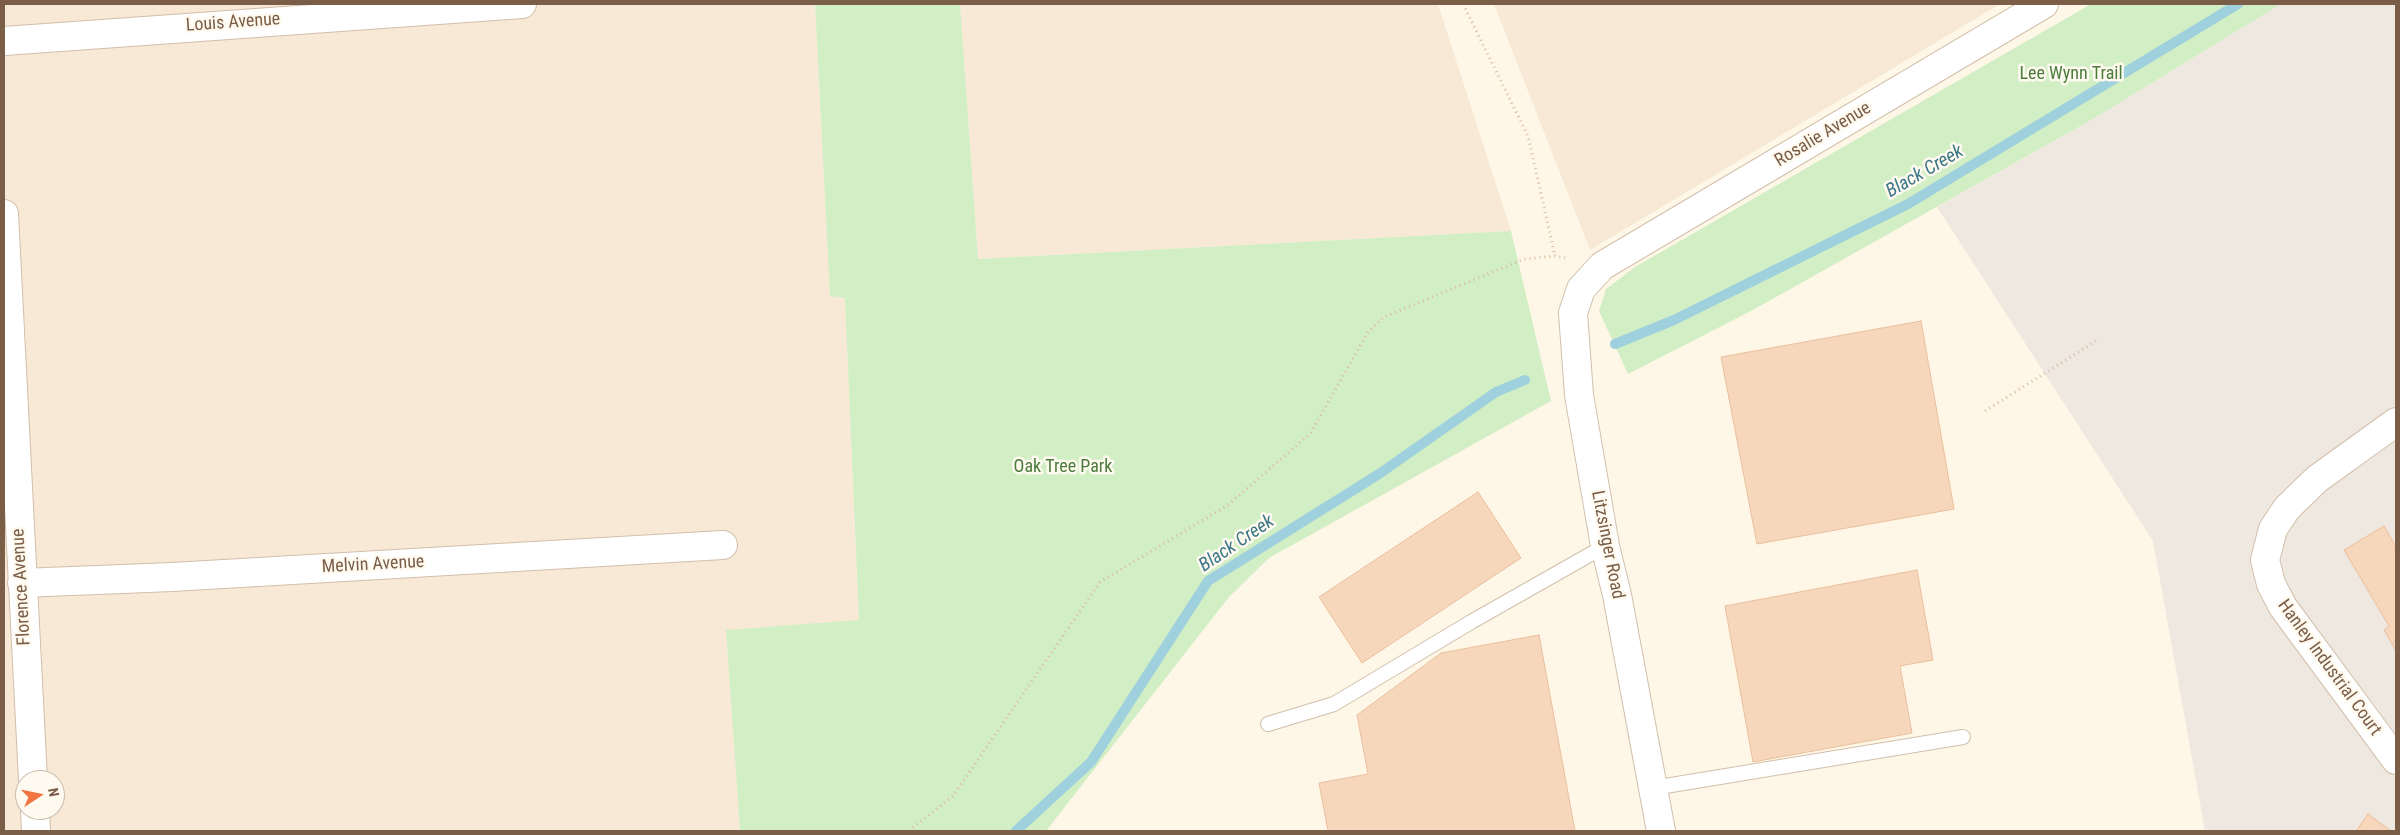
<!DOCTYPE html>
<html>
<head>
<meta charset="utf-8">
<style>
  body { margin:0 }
  #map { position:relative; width:2400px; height:835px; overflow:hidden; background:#fef7e7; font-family:"Roboto Condensed",sans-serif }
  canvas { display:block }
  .frame { position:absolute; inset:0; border:5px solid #7b5e48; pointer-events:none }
  .north { position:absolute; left:15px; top:770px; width:50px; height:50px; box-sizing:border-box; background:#fffaf0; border:1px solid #cabcad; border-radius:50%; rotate:79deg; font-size:14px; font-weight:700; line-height:20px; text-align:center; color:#7b5e48 }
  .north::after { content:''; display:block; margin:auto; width:18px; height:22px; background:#f27542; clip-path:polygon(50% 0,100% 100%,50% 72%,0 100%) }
</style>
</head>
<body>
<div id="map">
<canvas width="2400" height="835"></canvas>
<div class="frame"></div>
<div class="north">N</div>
</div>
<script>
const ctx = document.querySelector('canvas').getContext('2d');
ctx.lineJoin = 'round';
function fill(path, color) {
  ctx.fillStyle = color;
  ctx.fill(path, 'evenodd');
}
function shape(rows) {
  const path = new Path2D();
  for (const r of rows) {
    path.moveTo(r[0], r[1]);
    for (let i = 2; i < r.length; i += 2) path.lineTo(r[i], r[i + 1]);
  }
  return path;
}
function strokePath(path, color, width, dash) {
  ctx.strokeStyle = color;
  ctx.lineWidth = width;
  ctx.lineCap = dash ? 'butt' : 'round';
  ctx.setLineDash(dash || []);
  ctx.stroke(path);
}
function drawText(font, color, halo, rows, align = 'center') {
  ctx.font = font + ' "Roboto Condensed",sans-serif';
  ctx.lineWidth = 5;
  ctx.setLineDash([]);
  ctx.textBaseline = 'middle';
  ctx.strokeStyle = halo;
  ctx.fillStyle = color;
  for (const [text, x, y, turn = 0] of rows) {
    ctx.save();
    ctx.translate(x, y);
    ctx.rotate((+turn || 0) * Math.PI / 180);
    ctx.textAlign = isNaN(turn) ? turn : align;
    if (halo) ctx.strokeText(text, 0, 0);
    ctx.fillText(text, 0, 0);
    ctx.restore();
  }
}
const residential = shape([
  [4,4,815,4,830,296,845,298,859,621,726,630,740,831,4,831],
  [25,780,55,780,55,810,25,810],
  [960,4,1438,4,1511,231,978,259],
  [1494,4,2000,4,1590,250]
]);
const industrial = shape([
  [2281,4,2396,4,2396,831,2205,831,2153,541,1937,207,2093,119]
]);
const green = shape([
  [815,4,960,4,978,259,1511,231,1551,401,1269,558,1229,597,1046,831,740,831,726,630,859,620,845,298,830,296],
  [2091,4,2281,4,2093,119,1753,310,1628,374,1599,311,1606,289,1635,267]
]);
const stream = shape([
  [1615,344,1674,320,1908,204,2238,4],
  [1016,831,1091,762,1208,581,1379,474,1496,392,1525,380]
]);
const building = shape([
  [1921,321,1954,509,1757,544,1721,357,1921,321],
  [1478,492,1521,558,1362,663,1319,597,1478,492],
  [2384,526,2396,547,2396,651,2384,630,2389,626,2344,550,2384,526],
  [1917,570,1933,660,1900,666,1912,733,1753,762,1725,606,1917,570],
  [1539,635,1575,831,1328,831,1319,783,1368,774,1357,715,1441,653,1539,635],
  [2368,814,2391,831,2356,831,2368,814]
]);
const path = shape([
  [1463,4,1528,136,1555,256],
  [1985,411,2099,339],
  [909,831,953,796,1100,582,1228,505,1310,434,1368,332,1384,317,1524,259,1555,256,1566,258]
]);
const service = shape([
  [1268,724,1334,704,1471,622,1605,546],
  [1653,788,1963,737]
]);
const minor = shape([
  [4,41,522,4],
  [4,214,33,780],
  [2396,422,2317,479,2287,508,2273,529,2265,560,2271,584,2283,607,2396,760],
  [22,583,172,577,723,545],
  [35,810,36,831],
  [1661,831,1617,595,1605,546,1579,395,1573,313,1581,289,1602,266,2044,4]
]);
const streetNames = [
  ["Louis Avenue",233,23,-4],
  ["Rosalie Avenue",1823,135,-31],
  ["Litzsinger Road",1607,545,79],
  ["Melvin Avenue",373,565,-3],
  ["Florence Avenue",22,587,-93],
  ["Hanley Industrial Court",2329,668,54]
];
const parkNames = [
  ["Lee Wynn Trail",2071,74],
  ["Oak Tree Park",1063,467]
];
const waterNames = [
  ["Black Creek",1925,172,-30],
  ["Black Creek",1237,544,-34]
];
fill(residential, '#f7e9d5');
fill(industrial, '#efe8e1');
fill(green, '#d2eec4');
strokePath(stream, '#9ed0dd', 10);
fill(building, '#f6d7bc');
strokePath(building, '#ebbe9b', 1);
strokePath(service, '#d2bfab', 16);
strokePath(minor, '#d2bfab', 30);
strokePath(path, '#dcba9f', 3, [1, 4]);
strokePath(service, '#fff', 14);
strokePath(minor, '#fff', 28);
drawText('18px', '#7b5e48', '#fffaf0', streetNames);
drawText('18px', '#4b7c3c', '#fffaf0', parkNames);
drawText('italic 19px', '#3c7789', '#fffaf0', waterNames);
</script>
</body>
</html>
